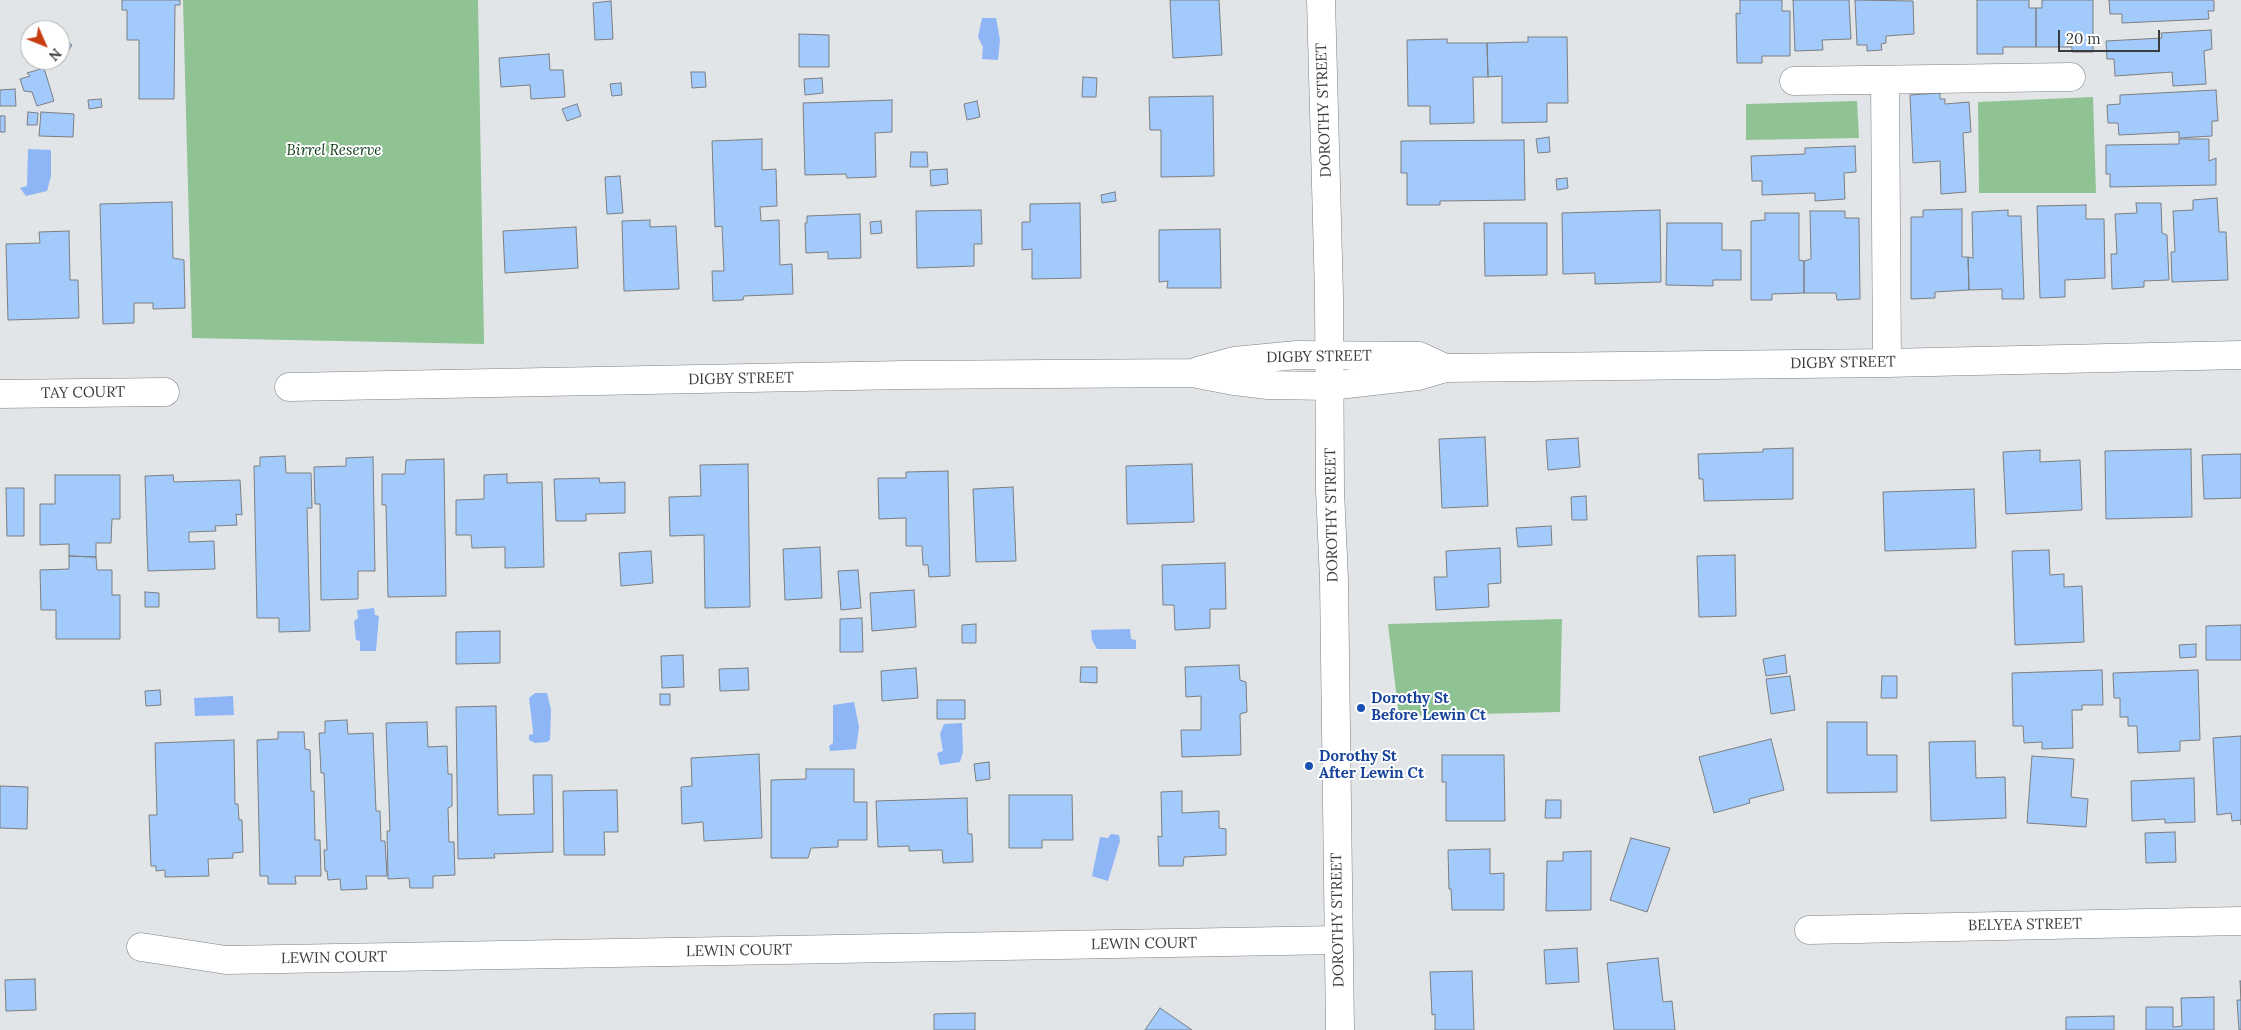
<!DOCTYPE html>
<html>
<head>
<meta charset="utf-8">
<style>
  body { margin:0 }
  #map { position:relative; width:2241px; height:1030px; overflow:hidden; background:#e2e5e8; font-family:Lora,serif }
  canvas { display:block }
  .north { position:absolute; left:20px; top:20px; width:50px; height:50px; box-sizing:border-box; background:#fff; border:1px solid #b0b1b1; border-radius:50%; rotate:134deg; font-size:14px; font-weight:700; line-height:20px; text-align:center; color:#3a3b3c }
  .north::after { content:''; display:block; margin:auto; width:18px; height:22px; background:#c63d11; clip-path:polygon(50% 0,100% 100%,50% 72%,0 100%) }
  .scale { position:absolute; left:2058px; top:30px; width:102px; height:22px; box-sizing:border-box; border:2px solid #3a3b3c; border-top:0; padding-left:6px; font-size:15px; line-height:18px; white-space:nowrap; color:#3a3b3c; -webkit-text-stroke:4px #fff; paint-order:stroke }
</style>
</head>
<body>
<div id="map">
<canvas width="2241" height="1030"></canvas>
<div class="north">N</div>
<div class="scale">20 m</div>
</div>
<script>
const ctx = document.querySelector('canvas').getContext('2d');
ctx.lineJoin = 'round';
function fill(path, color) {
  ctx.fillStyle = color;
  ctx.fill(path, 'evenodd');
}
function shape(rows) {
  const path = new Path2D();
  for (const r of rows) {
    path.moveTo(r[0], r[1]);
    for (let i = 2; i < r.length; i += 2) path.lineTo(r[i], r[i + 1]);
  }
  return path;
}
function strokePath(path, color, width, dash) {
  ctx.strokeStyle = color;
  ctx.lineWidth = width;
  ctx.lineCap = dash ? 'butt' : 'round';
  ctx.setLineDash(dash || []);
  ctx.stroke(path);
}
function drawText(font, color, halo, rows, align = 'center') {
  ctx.font = font + ' Lora,serif';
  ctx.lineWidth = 4;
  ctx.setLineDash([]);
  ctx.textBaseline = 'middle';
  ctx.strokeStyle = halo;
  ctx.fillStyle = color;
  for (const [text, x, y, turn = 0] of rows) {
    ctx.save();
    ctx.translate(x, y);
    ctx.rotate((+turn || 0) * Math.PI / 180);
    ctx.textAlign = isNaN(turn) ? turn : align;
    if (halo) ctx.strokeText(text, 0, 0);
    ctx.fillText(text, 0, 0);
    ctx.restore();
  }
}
const green = shape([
  [183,0,478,0,484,344,192,338],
  [2093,97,2096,193,1979,193,1978,102],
  [1857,101,1859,138,1746,140,1746,104],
  [1562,619,1560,712,1399,716,1388,624]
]);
const water = shape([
  [982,18,996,18,1000,40,998,60,982,59,983,47,978,37],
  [28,149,51,150,51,176,47,191,26,196,20,188,27,186],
  [374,608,375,615,379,616,376,651,360,651,360,641,356,640,354,621,358,618,357,610],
  [1130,629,1131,639,1136,640,1136,649,1097,649,1092,640,1091,630],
  [535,693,547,693,551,709,550,740,547,742,535,743,529,740,529,735,533,734,533,731,529,698],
  [233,696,234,715,195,716,194,698],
  [854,702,859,727,856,749,830,751,829,746,833,743,833,705],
  [962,723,963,752,960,762,940,765,937,753,943,751,940,734,944,724],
  [1111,834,1119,835,1120,841,1108,881,1092,876,1100,837,1108,838]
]);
const building = shape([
  [122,0,180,0,180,5,175,5,174,99,139,99,139,40,127,40,127,10,122,10,122,0],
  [1170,0,1219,0,1222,55,1173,58,1170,0],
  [1740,0,1782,0,1782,11,1790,11,1790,56,1762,56,1762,63,1737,63,1736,13,1740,14,1740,0],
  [1793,0,1849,0,1851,39,1822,40,1823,50,1795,51,1793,0],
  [1855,0,1913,1,1914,34,1886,36,1886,43,1881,44,1882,50,1867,51,1867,45,1857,45,1855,0],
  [1977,0,2029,0,2029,8,2036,8,2036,47,2003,47,2003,54,1977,54,1977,0],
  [2042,0,2093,0,2093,52,2072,52,2072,47,2036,47,2036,8,2042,8,2042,0],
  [2109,0,2212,0,2214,1,2214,11,2208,11,2209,19,2122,23,2122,14,2110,14,2109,0],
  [611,1,613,39,595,40,593,3,611,1],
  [2211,30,2212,49,2204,51,2206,84,2173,86,2172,72,2115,76,2114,59,2107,59,2106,41,2162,38,2161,33,2211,30],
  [799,34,829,35,829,67,799,67,799,34],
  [1528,37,1567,37,1568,103,1547,103,1547,122,1502,123,1502,76,1488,77,1487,43,1528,42,1528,37],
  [62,38,72,45,67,53,60,48,62,38],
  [1447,39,1447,43,1487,43,1488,77,1473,77,1474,123,1430,124,1430,106,1408,106,1407,40,1447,39],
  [549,54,550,70,563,70,565,97,531,99,530,85,501,87,499,58,549,54],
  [44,68,54,101,37,106,32,92,24,91,20,79,30,76,27,73,44,68],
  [691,72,705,72,706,87,692,88,691,72],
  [1083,77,1097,78,1096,97,1082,97,1083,77],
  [822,78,823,93,805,95,804,79,822,78],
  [621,83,622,95,612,96,610,84,621,83],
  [15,89,16,106,0,106,0,90,15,89],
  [2216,90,2218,121,2212,121,2212,136,2179,138,2179,132,2119,135,2118,123,2108,123,2107,105,2120,104,2120,95,2216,90],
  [1940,93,1940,99,1945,99,1945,104,1969,102,1971,132,1963,133,1966,192,1941,194,1940,161,1913,163,1910,95,1940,93],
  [1213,96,1214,176,1161,177,1161,130,1150,130,1149,97,1213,96],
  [101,99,102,107,89,109,88,100,101,99],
  [892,100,892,132,875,133,876,177,847,178,846,174,805,175,803,103,892,100],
  [977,101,980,117,967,120,964,104,977,101],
  [577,104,581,116,567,121,562,109,577,104],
  [28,112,38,113,37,125,27,125,28,112],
  [41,112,74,114,73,137,39,136,41,112],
  [0,116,5,116,5,132,0,132,0,116],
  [1549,137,1550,152,1538,153,1536,139,1549,137],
  [762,139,762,170,776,169,777,206,760,207,761,221,779,220,780,265,792,264,793,294,744,296,743,300,713,301,712,271,724,271,722,226,715,227,712,141,762,139],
  [2179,139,2209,139,2209,161,2216,158,2216,185,2110,187,2110,174,2106,174,2106,145,2179,144,2179,139],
  [1524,140,1525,200,1440,201,1440,205,1407,205,1407,173,1401,173,1401,141,1524,140],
  [1855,146,1856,172,1844,173,1845,199,1815,201,1815,193,1762,195,1762,181,1752,181,1751,156,1805,154,1805,148,1855,146],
  [911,152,927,152,928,167,910,167,911,152],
  [947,169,948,184,931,186,930,170,947,169],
  [620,176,623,213,607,214,605,177,620,176],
  [1567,178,1568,188,1557,190,1556,179,1567,178],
  [1115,192,1116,201,1102,203,1101,195,1115,192],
  [2217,198,2219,232,2226,232,2228,280,2172,282,2171,252,2175,252,2173,211,2193,210,2193,200,2217,198],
  [172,202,173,258,184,260,185,308,153,309,153,303,134,303,134,323,103,324,100,204,172,202],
  [1080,203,1081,278,1032,279,1032,249,1022,250,1022,222,1030,222,1030,204,1080,203],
  [2136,203,2161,203,2162,233,2167,235,2169,280,2144,281,2144,287,2112,289,2111,254,2117,254,2115,214,2137,213,2136,203],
  [2086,205,2086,219,2104,219,2105,278,2065,280,2065,297,2040,298,2037,206,2086,205],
  [1962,209,1962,257,1968,257,1969,290,1935,292,1935,298,1911,299,1911,217,1923,217,1923,210,1962,209],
  [981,210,982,244,974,244,974,266,917,268,916,211,981,210],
  [1660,210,1661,282,1595,284,1595,273,1563,274,1562,213,1660,210],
  [2008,210,2008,216,2021,216,2024,299,2002,299,2002,289,1969,290,1968,257,1973,258,1972,212,2008,210],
  [1810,211,1845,211,1845,218,1859,218,1860,299,1837,300,1836,293,1804,293,1804,261,1811,259,1810,211],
  [1765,213,1799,213,1799,260,1804,261,1804,293,1772,294,1772,300,1751,300,1751,221,1765,220,1765,213],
  [860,214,861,258,828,259,828,252,806,253,805,223,807,223,807,216,860,214],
  [650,220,650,227,676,226,679,289,624,291,622,221,650,220],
  [881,221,882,233,871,234,870,222,881,221],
  [1484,223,1547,223,1547,275,1485,276,1484,223],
  [1667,223,1722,223,1722,250,1741,250,1741,280,1713,280,1713,286,1666,285,1667,223],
  [576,227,578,268,505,273,503,231,576,227],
  [1220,229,1221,288,1167,288,1168,281,1159,282,1159,230,1220,229],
  [69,231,70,280,78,280,79,318,8,320,6,244,40,243,39,232,69,231],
  [1485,437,1488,506,1442,508,1439,439,1485,437],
  [1578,438,1580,467,1548,470,1546,440,1578,438],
  [1793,448,1793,499,1704,501,1703,479,1699,479,1698,454,1763,452,1763,449,1793,448],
  [2191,449,2192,517,2106,519,2105,451,2191,449],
  [2040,450,2040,462,2080,460,2082,510,2006,514,2003,452,2040,450],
  [2241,454,2241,498,2204,499,2202,455,2241,454],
  [285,456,286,473,311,473,312,508,307,508,310,631,279,632,279,618,257,618,254,466,260,466,260,457,285,456],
  [373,457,375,571,358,571,358,599,321,600,320,504,315,504,314,467,346,466,346,458,373,457],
  [444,459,446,596,388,597,386,505,382,505,382,474,405,474,406,460,444,459],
  [748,464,750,607,705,608,704,535,670,536,669,497,701,496,700,465,748,464],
  [1192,464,1194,522,1127,524,1126,466,1192,464],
  [948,471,950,576,929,577,928,565,923,565,922,546,906,546,906,518,879,519,878,478,906,478,906,472,948,471],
  [507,474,507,483,542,482,544,567,505,568,505,547,472,548,471,535,456,535,456,500,484,499,484,475,507,474],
  [55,475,120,475,120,519,112,519,111,543,96,543,96,557,69,556,69,544,40,545,40,504,55,504,55,475],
  [173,475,174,482,240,480,242,515,236,514,237,525,215,526,216,531,189,532,189,542,214,541,215,569,148,571,145,476,173,475],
  [599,478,600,483,625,482,625,513,586,514,586,521,556,521,554,479,599,478],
  [1013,487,1016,561,976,562,973,489,1013,487],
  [6,488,24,488,24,536,7,536,6,488],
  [1974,489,1976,548,1885,551,1883,492,1974,489],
  [1586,496,1587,520,1572,520,1571,497,1586,496],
  [1551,526,1552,545,1518,547,1516,528,1551,526],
  [820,547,822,598,785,600,783,549,820,547],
  [1500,548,1501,583,1488,584,1489,607,1436,610,1434,577,1447,577,1446,551,1500,548],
  [2049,550,2050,575,2064,574,2064,587,2082,586,2084,642,2015,645,2012,551,2049,550],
  [651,551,653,583,621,586,619,553,651,551],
  [1735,555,1736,616,1699,617,1697,556,1735,555],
  [69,556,96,557,97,570,112,570,112,595,120,595,120,639,56,639,56,610,41,610,40,570,69,569,69,556],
  [1225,563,1226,609,1210,609,1210,628,1175,630,1174,605,1163,605,1162,565,1225,563],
  [858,570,861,608,841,610,838,571,858,570],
  [914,590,916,627,872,631,870,593,914,590],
  [145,592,159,593,159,607,145,607,145,592],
  [862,618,863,652,840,652,840,619,862,618],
  [976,624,976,643,962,643,962,625,976,624],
  [2241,625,2241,660,2206,660,2206,626,2241,625],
  [500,631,500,663,456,664,456,632,500,631],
  [2196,644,2196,657,2180,658,2179,645,2196,644],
  [683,655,684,687,662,688,661,656,683,655],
  [1785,655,1787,673,1766,676,1763,659,1785,655],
  [1239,665,1240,680,1246,682,1247,712,1240,714,1241,755,1182,757,1181,730,1201,730,1201,696,1186,697,1185,667,1239,665],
  [1081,667,1097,667,1097,683,1080,682,1081,667],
  [748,668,749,690,720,691,719,669,748,668],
  [916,668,918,698,882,701,881,671,916,668],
  [2102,670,2103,705,2082,705,2082,710,2072,710,2073,748,2042,749,2042,742,2024,743,2023,726,2013,726,2012,673,2102,670],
  [2198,670,2200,740,2180,741,2180,751,2138,753,2137,726,2128,726,2128,717,2120,717,2120,698,2114,698,2113,673,2198,670],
  [1790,676,1795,710,1771,714,1766,679,1790,676],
  [1882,676,1897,676,1897,698,1881,698,1882,676],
  [160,690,161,705,146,706,145,691,160,690],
  [660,694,670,694,670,705,660,705,660,694],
  [937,700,965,700,965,719,937,719,937,700],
  [496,706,498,815,534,814,533,775,552,775,553,852,494,854,495,858,458,859,456,707,496,706],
  [347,720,348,734,373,733,376,811,380,811,381,841,385,841,387,876,366,876,367,889,341,890,340,879,328,880,327,871,325,871,324,850,327,850,324,773,321,773,319,733,325,733,325,721,347,720],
  [427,722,428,747,447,746,448,774,452,774,452,806,448,808,449,842,454,842,455,875,433,876,433,888,410,888,409,878,388,879,387,831,390,831,386,723,427,722],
  [1827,722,1867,722,1867,755,1897,755,1897,792,1827,793,1827,722],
  [278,732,304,732,305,749,310,750,311,791,314,791,315,840,320,840,321,876,295,876,296,884,268,884,268,876,260,876,257,740,278,739,278,732],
  [2241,736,2241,825,2241,820,2232,821,2231,813,2217,815,2213,738,2241,736],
  [1771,739,1784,790,1749,799,1750,803,1714,813,1699,757,1771,739],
  [234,740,235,804,238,804,239,820,242,820,243,852,233,853,233,858,208,859,209,876,165,877,165,870,156,871,156,866,151,866,149,815,157,815,155,743,234,740],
  [1975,741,1976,778,2005,777,2006,818,1931,821,1929,742,1975,741],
  [759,754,762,838,704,841,703,822,682,824,681,787,692,786,691,758,759,754],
  [1442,755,1504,755,1505,821,1446,821,1446,782,1442,782,1442,755],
  [2032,756,2074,759,2071,797,2088,799,2086,827,2027,823,2032,756],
  [989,762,990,779,976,781,974,764,989,762],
  [806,769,854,769,854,802,867,802,867,840,838,840,838,847,811,848,808,858,771,858,771,780,806,779,806,769],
  [2194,778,2195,822,2165,823,2165,819,2132,821,2131,781,2194,778],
  [0,786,28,787,27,829,0,828,0,786],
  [617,790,618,832,604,832,605,855,564,855,563,791,617,790],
  [1182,791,1182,813,1219,811,1219,828,1226,829,1226,855,1184,857,1183,866,1159,866,1158,836,1162,837,1161,792,1182,791],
  [1009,795,1072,795,1073,840,1042,840,1042,848,1009,848,1009,795],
  [967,798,968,834,972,834,973,862,943,863,942,850,909,851,909,846,878,847,876,801,967,798],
  [1546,800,1561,800,1561,818,1545,818,1546,800],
  [2175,832,2176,862,2146,863,2145,833,2175,832],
  [1631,838,1670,848,1647,912,1610,900,1631,838],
  [1490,849,1490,874,1504,873,1504,910,1452,910,1451,889,1449,889,1448,850,1490,849],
  [1591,851,1591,910,1546,911,1547,861,1563,861,1563,852,1591,851],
  [1577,948,1579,982,1546,984,1544,950,1577,948],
  [1658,958,1663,1002,1672,1001,1675,1030,1614,1030,1607,963,1658,958],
  [1472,971,1474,1030,1435,1030,1435,1014,1432,1015,1430,972,1472,971],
  [35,979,36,1010,6,1011,5,980,35,979],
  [2240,981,2241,981,2241,1030,2239,1030,2237,1000,2241,1000,2240,981],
  [2214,997,2214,1030,2146,1030,2146,1007,2173,1007,2173,1027,2182,1026,2181,998,2214,997],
  [1160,1008,1192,1030,1145,1030,1160,1008],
  [975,1013,975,1030,934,1030,934,1014,975,1013],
  [2114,1016,2114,1030,2066,1030,2066,1017,2114,1016]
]);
const street = shape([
  [1794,81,2071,77],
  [1885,81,1887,363],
  [1198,371,1234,361,1297,355,1419,356,1445,368],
  [289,387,904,375,1192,373,1234,381,1268,385,1329,386,1418,376,1445,368,1887,363,2241,355],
  [0,394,165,392],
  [1809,930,2241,921],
  [141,947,226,960,1338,940]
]);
const secondary = shape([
  [1321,0,1329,295,1330,490,1334,580,1340,1030]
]);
const markers = [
  [1361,708,5,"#1a4fb4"],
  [1309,766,5,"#1a4fb4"]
];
const streetNames = [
  ["DOROTHY STREET",1324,110,-92],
  ["DIGBY STREET",1319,357,-1],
  ["DIGBY STREET",1843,363,-1],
  ["DIGBY STREET",741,379,-1],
  ["TAY COURT",83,393,-1],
  ["DOROTHY STREET",1332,515,-91],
  ["DOROTHY STREET",1338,920,-91],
  ["BELYEA STREET",2025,925,-1],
  ["LEWIN COURT",1144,944,-1],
  ["LEWIN COURT",739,951,-1],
  ["LEWIN COURT",334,958,-1]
];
const parkNames = [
  ["Birrel Reserve",334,151]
];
const transitNames = [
  ["Dorothy St",1371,699],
  ["Before Lewin Ct",1371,716],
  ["Dorothy St",1319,757],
  ["After Lewin Ct",1319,774]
];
fill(green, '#8fc393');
fill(water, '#8eb5f5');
fill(building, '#a2cafb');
strokePath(building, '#7c7e81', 1);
strokePath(street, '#7d7f83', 29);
strokePath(secondary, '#7d7f83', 29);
strokePath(street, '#fff', 28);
strokePath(secondary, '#fff', 28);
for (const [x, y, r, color] of markers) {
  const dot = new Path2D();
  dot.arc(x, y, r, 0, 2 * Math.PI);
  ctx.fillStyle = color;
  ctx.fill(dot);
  strokePath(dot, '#fff', 2);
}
drawText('15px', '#3a3b3c', '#fff', streetNames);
drawText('italic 15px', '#0d3a15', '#fff', parkNames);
drawText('bold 15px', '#164399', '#fff', transitNames, 'left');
</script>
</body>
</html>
